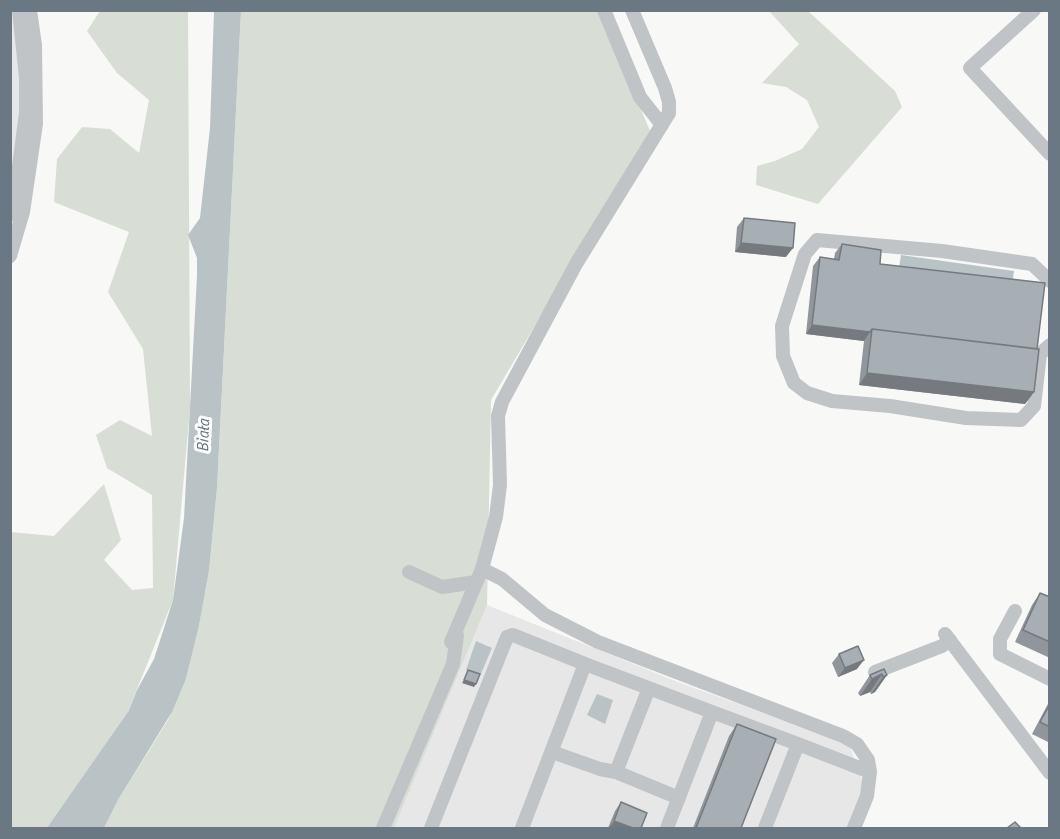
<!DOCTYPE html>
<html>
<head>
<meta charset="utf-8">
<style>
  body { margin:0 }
  #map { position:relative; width:1060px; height:839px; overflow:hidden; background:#f8f8f6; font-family:"PT Sans",sans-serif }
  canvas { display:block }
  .frame { position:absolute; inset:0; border:12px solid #6a7884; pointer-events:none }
</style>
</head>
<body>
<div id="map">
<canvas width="1060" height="839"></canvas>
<div class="frame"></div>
</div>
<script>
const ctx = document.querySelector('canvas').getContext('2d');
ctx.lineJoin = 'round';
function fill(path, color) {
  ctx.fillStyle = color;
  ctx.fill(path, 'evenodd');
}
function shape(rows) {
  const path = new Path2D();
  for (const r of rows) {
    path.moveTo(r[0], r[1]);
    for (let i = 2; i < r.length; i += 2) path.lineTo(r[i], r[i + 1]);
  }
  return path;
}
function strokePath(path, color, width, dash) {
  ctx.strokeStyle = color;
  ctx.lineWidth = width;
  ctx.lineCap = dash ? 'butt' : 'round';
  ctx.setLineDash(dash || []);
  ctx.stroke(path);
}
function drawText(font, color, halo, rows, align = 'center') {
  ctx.font = font + ' "PT Sans",sans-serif';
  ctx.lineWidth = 6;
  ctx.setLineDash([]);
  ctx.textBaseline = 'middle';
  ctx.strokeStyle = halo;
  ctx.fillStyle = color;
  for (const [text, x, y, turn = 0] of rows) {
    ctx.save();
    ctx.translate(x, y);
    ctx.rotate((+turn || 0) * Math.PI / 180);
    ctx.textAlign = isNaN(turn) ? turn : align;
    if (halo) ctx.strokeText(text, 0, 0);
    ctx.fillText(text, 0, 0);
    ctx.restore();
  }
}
const built = shape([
  [14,10,21,78,21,115,11,195,10,11],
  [487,605,678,682,849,744,865,788,849,828,394,828]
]);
const green = shape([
  [100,11,188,11,190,408,173,600,81,828,11,828,10,532,54,536,104,484,121,540,104,560,132,590,153,588,152,495,107,468,96,435,120,420,152,436,143,349,108,292,129,232,54,202,57,159,82,127,110,129,139,153,149,100,117,73,87,31],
  [241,11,600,11,650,131,491,400,487,605,394,828,104,828,118,800,168,720,186,679,199,626,209,571,217,488],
  [769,11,808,11,895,91,902,107,818,204,756,185,757,166,775,161,802,149,819,127,807,100,786,87,762,83,799,44]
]);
const water = shape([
  [214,11,241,11,217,488,209,571,199,626,186,679,172,712,118,800,104,828,47,828,128,712,137,690,154,659,173,600,184,518,197,276,197,258,188,235,200,218,210,128],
  [901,255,1014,271,1012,285,899,268],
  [476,641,492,648,480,676,466,670],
  [597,694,613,700,605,724,587,715]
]);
const minor = shape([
  [604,10,640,97,662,125],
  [632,10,665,88,669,102,669,113,576,264,502,402,498,416,500,485,496,517,482,569,502,579,545,615,598,642,843,736,857,744,868,760,870,772,867,796,854,828],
  [1034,10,970,68,1050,154],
  [10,215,17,182,26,113,26,78,19,10],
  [10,256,23,212,36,124,35,45,30,10],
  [1050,281,1032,264,942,251,817,240,805,254,782,326,783,356,794,383,807,393,832,401,890,406,966,418,1021,420,1034,406,1040,354,1050,345],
  [409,572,442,587,476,582],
  [1015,611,1000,639,1000,654,1050,679],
  [945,634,1050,773],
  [451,642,482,569],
  [875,672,942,646,950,640],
  [649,688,616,772,679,798],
  [798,744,870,772],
  [552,752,600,769,616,772],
  [383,828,453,664,457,636,454,635],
  [431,828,507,637,513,635,585,664],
  [522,828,585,664,712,712],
  [667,828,712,712,798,744,765,828]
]);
const wall = shape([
  [744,218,786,257,735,252,737,227],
  [842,244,1037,349,1034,392,1025,404,859,385,864,341,806,334,813,266,820,257,834,259,835,253],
  [1040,593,1050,597,1050,658,1015,642,1032,605],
  [839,654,857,669,838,677,832,663],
  [884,669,887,675,875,692,871,694,870,692,860,696,858,693,870,675],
  [1050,700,1050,743,1032,734],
  [737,724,741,828,693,828,729,736],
  [621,802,641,828,608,828,615,811]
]);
const shadedWall = shape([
  [741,243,793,248,786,257,735,252],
  [812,325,870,332,864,341,806,334],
  [867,373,1034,392,1025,404,859,385],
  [864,660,857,669,838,677,845,668],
  [882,674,870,692,860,696,872,679],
  [887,675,875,692,871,694,883,677],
  [464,680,476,684,474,687,462,683],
  [614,821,633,828,609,828]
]);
const building = shape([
  [744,218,795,223,793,248,741,243,744,218],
  [842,244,881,250,880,264,1045,283,1037,349,872,329,870,332,812,325,820,257,839,260,842,244],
  [872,329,1039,349,1034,392,867,373,872,329],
  [1040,593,1050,597,1050,642,1023,630,1040,593],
  [858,646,864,660,845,668,839,654,858,646],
  [884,669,887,675,883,677,882,674,872,679,870,675,884,669],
  [468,670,480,674,476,684,464,680,468,670],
  [1050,704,1050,727,1040,722,1050,704],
  [737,724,776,739,741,828,696,828,737,724],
  [621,802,647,813,641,828,633,828,614,821,621,802],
  [1015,822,1021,828,1007,828,1015,822]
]);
const waterNames = [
  ["Biała",204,435,-88]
];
fill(built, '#e6e7e6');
fill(green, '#d8ddd5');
fill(water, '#b9c3c6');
strokePath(minor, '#c0c4c7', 14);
fill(wall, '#90969b');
fill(shadedWall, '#767a7e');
fill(building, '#a8afb4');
strokePath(building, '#767a7e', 1.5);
drawText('italic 16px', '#66787f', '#fff', waterNames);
</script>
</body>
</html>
